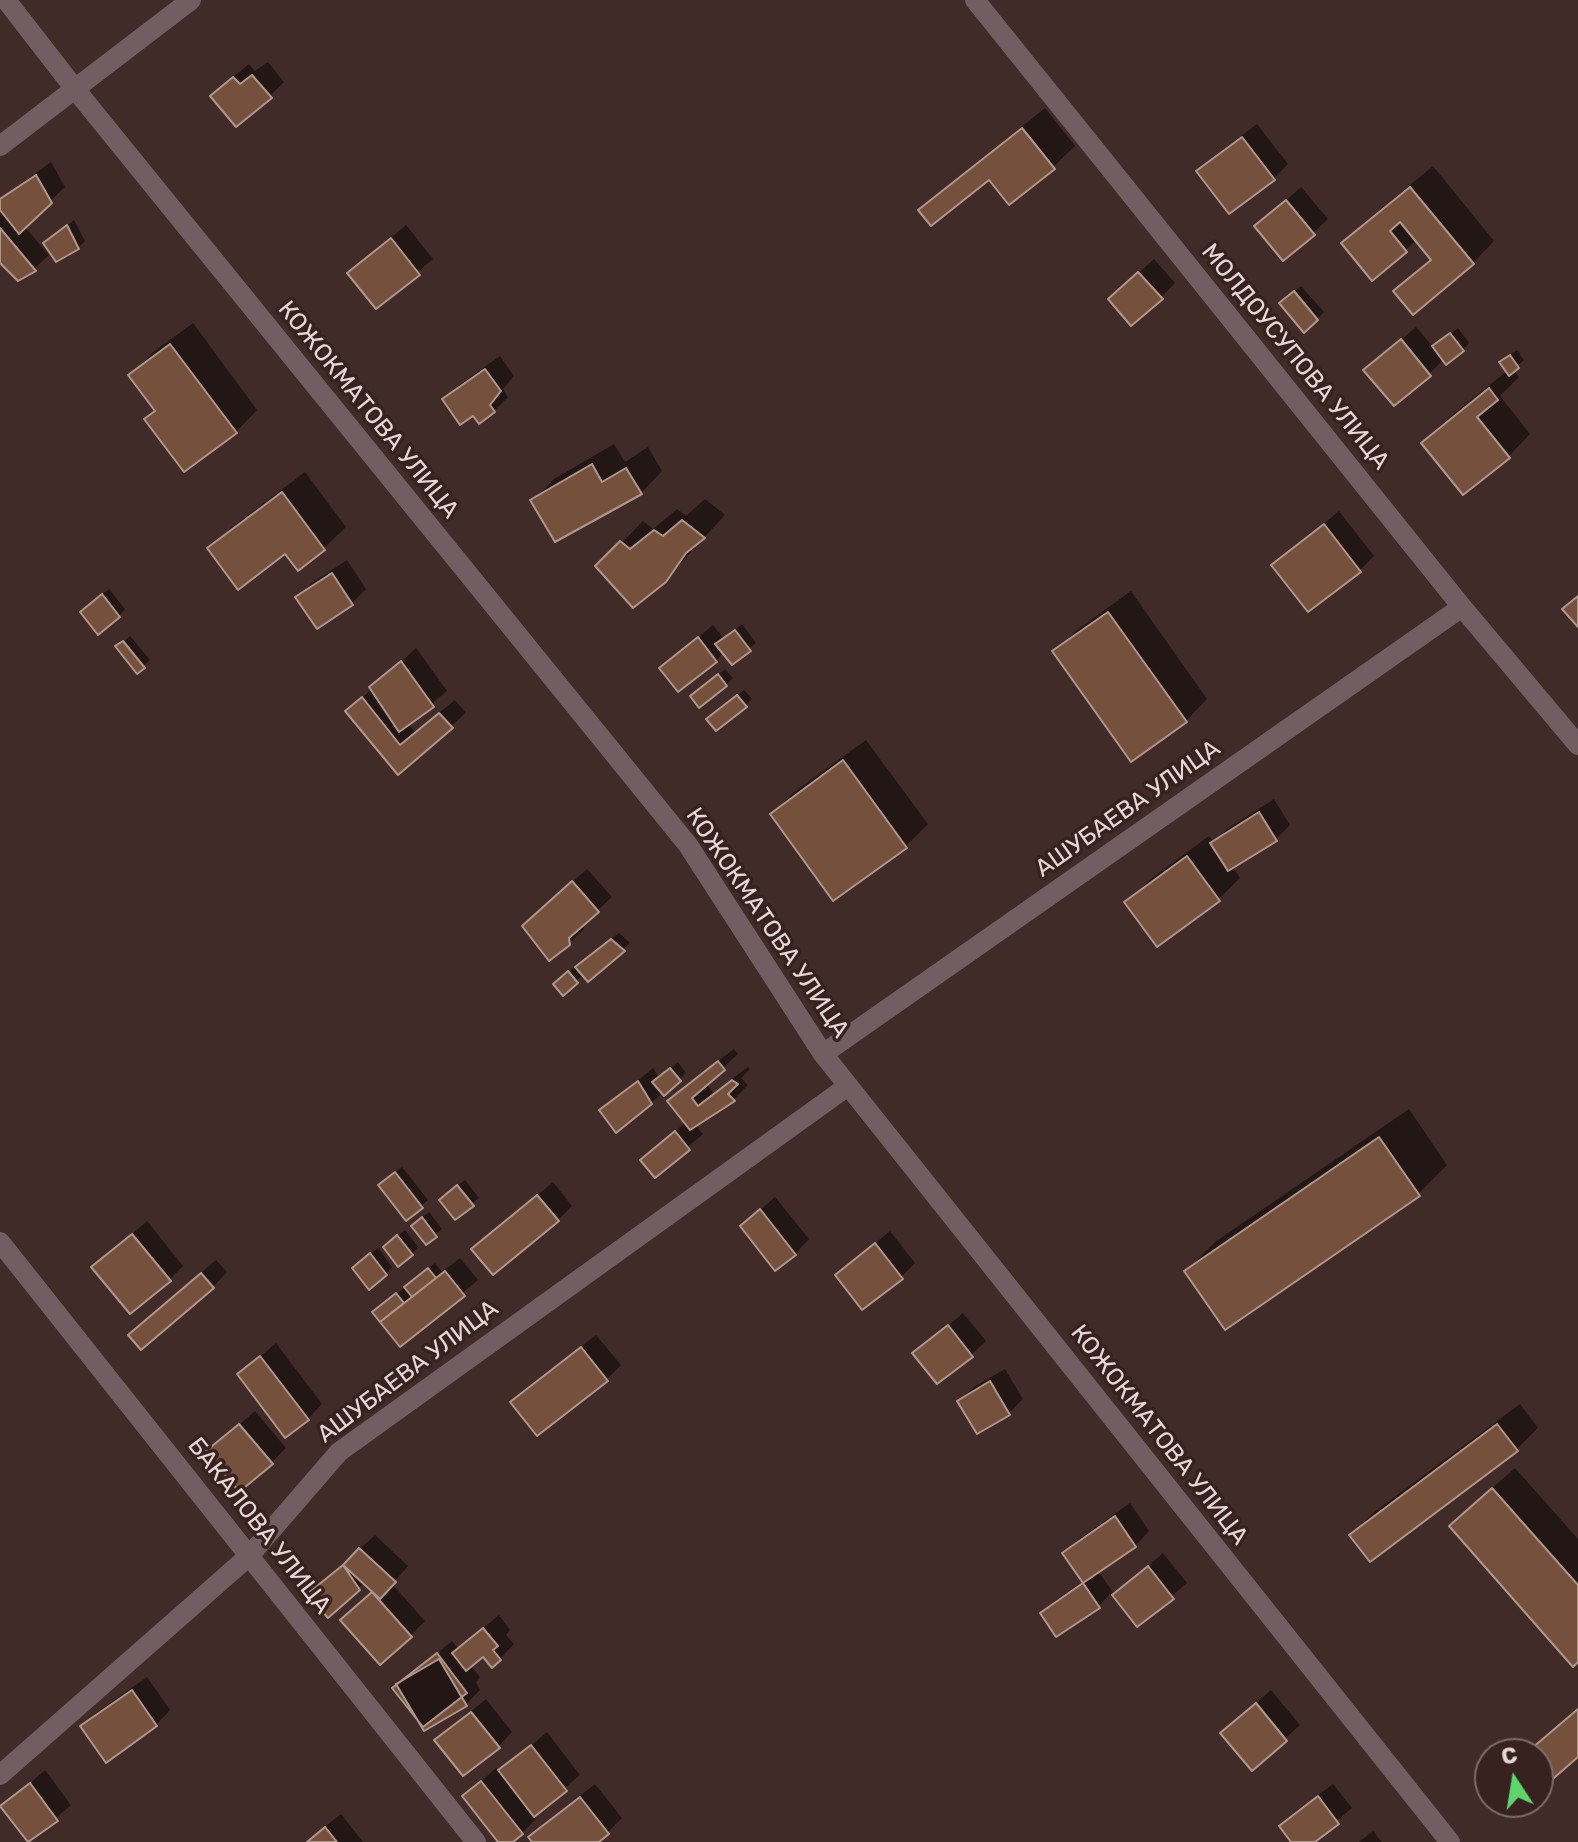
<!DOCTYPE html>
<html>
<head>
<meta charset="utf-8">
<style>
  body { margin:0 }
  #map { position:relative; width:1578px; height:1842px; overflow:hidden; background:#412b29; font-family:Rubik,sans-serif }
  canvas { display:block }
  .north { position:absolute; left:1474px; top:1738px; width:80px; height:80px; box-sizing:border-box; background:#37221f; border:2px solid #7d6b68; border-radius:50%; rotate:348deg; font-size:22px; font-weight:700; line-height:32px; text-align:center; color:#e7d8d6 }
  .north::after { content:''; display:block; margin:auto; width:28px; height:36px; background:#5dd56c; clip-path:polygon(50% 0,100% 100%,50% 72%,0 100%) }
</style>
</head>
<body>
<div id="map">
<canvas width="1578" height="1842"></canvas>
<div class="north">С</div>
</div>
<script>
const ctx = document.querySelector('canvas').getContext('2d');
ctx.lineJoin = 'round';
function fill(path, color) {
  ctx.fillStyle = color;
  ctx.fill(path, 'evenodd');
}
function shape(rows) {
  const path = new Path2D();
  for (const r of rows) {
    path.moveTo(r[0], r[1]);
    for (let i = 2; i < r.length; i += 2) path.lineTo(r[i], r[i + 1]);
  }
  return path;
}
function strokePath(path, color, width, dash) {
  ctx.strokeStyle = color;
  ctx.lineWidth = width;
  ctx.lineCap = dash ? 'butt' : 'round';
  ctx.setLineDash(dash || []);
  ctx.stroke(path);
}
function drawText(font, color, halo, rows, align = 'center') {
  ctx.font = font + ' Rubik,sans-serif';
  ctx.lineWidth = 7;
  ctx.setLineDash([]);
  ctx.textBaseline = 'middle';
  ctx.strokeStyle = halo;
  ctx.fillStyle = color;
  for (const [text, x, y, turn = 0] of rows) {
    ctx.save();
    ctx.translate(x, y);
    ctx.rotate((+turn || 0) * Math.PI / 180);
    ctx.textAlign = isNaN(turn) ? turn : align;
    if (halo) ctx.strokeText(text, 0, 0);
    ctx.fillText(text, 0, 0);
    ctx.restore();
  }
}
const shadow = shape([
  [268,62,284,82,270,96,227,82,249,64,255,71],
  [1045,108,1075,146,1053,167,989,178,921,210,943,189],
  [1257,124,1288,164,1273,179,1199,171,1213,157],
  [51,162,65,187,24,226,49,255,34,269,18,279,0,260,0,199],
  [1433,166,1494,241,1473,263,1396,291,1431,258,1416,240,1406,250,1343,244,1365,222],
  [1301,187,1328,219,1313,233,1257,226],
  [74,220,85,241,78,248,45,243],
  [406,225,433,259,377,306,350,273],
  [1154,259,1175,283,1161,297,1125,285],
  [1301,286,1324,312,1317,319,1288,297],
  [193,323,257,410,236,432,157,410,131,375,152,353],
  [1416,327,1434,348,1458,328,1469,343,1463,350,1444,359,1429,374,1366,370],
  [1517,350,1524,360,1513,370,1519,377,1500,396,1530,434,1509,456,1464,492,1423,443,1445,421,1508,370,1508,356],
  [500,356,514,376,503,389,508,397,494,411,479,421,474,413,445,399,459,385],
  [614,444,625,462,648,447,662,471,641,493,598,519,596,516,533,501,554,479],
  [305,472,346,527,324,548,298,568,286,552,210,549,232,527],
  [705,499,725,515,665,580,598,567,643,521,653,529,677,509,686,516],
  [1339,511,1374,556,1360,570,1274,565],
  [347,560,366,589,352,603,317,626,298,597,312,583],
  [109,589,125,609,119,616,89,606],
  [1131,591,1207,699,1186,721,1055,651,1077,630],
  [742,624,756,643,732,663,724,652,716,661,662,668,713,625,724,639],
  [130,636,150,660,138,671,118,647],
  [416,648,447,691,408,723,415,732,455,700,466,713,399,772,348,711],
  [725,669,733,678,726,685,699,690],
  [744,690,752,699,745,706,715,713],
  [866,740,928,824,906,846,834,898,772,814,794,792],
  [1274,799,1290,825,1275,840,1232,866,1240,878,1219,899,1127,903,1148,881,1209,836,1214,842,1227,829],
  [587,869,612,897,583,924,584,929,569,943,539,912],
  [619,933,630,943,589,979,584,974,576,982,562,977],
  [734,1049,738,1054,706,1083,713,1093,748,1067,750,1069,741,1078,748,1085,734,1099,695,1125,703,1134,655,1175,643,1160,686,1122,669,1101,683,1087],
  [678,1062,686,1073,651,1103,602,1111,653,1068,659,1078],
  [1409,1109,1447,1165,1418,1194,1186,1271,1215,1242],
  [402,1167,428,1200,421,1206,387,1179],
  [465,1180,479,1198,472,1204,448,1193],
  [553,1182,572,1206,558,1220,474,1249],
  [775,1197,809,1239,795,1254,742,1226],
  [429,1212,442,1229,426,1242,420,1219],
  [147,1221,183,1266,169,1280,94,1267],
  [405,1230,418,1247,412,1254,392,1241],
  [890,1231,915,1263,901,1277,837,1275],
  [378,1248,392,1267,386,1274,361,1261],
  [460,1258,478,1280,400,1345,375,1312,435,1263,442,1272],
  [216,1260,227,1272,213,1287,130,1335],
  [963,1313,986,1341,971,1355,915,1353],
  [596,1335,621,1365,606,1380,513,1403,527,1388],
  [276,1343,322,1404,308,1419,239,1375],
  [1005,1369,1023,1399,1009,1413,959,1401,974,1387],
  [1520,1404,1538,1428,1516,1450,1351,1535,1373,1513],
  [255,1411,286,1448,271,1463,209,1451],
  [1515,1468,1578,1539,1578,1659,1473,1505],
  [1130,1503,1149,1531,1135,1546,1098,1571,1115,1595,1163,1553,1187,1583,1138,1625,1112,1592,1099,1606,1043,1613,1057,1599,1084,1581,1065,1553,1079,1539],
  [375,1535,408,1566,392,1584,425,1621,410,1636,357,1606,374,1591,365,1582,358,1588,310,1594],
  [499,1615,510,1630,506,1635,514,1644,500,1659,484,1654,470,1665,480,1677,476,1682,480,1690,466,1704,425,1729,395,1688,452,1641,458,1649],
  [147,1677,170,1710,156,1725,83,1726,97,1712],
  [1271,1690,1300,1725,1252,1768,1223,1733],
  [486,1699,512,1732,498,1747,437,1740],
  [547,1732,580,1775,533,1815,536,1819,522,1833,510,1842,501,1842,465,1796,496,1768,499,1772],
  [45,1770,71,1805,29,1841,3,1806],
  [595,1784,622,1818,608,1832,596,1842,535,1842,531,1837,545,1823],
  [1333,1784,1352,1808,1312,1842,1293,1842,1281,1826,1295,1812],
  [341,1814,363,1842,306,1842],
  [1373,1831,1382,1842,1359,1842]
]);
const building = shape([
  [252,75,272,98,236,127,210,96,233,77,240,84,252,75],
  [1022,128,1055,169,1009,205,989,180,931,226,918,210,1022,128],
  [1242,137,1275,180,1229,214,1196,171,1242,137],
  [36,175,52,203,19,234,0,210,0,199,36,175],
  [1410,187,1474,264,1413,315,1393,291,1431,260,1400,222,1390,231,1407,252,1372,281,1341,243,1410,187],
  [1286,200,1315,235,1283,261,1254,226,1286,200],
  [67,225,79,249,56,262,43,243,67,225],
  [0,228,36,271,18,281,0,263,0,228],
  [391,238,420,275,376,309,347,273,391,238],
  [1138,272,1163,299,1131,326,1108,299,1138,272],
  [1294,291,1318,320,1304,333,1279,303,1294,291],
  [1450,333,1464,351,1446,365,1432,346,1450,333],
  [1401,339,1431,376,1394,406,1363,370,1401,339],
  [170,344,237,433,184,472,144,419,155,411,128,375,170,344],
  [1510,355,1519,368,1509,376,1499,362,1510,355],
  [485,369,501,391,490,405,495,412,479,424,473,416,460,425,442,399,485,369],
  [1489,388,1498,400,1477,417,1510,458,1463,495,1421,443,1489,388],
  [592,464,602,482,626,468,642,494,555,542,530,500,592,464],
  [282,492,325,550,298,571,285,554,238,590,207,548,282,492],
  [682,520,705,538,686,553,666,582,633,608,595,566,620,541,630,549,654,530,663,536,682,520],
  [1324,524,1361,572,1308,612,1271,565,1324,524],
  [332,573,353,605,317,629,295,597,332,573],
  [102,594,120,617,98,635,80,612,102,594],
  [1578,596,1578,627,1562,609,1578,596],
  [1108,612,1187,722,1131,762,1052,651,1108,612],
  [735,630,751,651,732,665,715,644,735,630],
  [698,637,717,662,678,692,659,668,698,637],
  [123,641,145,668,137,674,115,646,123,641],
  [401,661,434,707,399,732,369,687,401,661],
  [718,674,727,686,699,708,690,696,718,674],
  [737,695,747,707,716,731,706,719,737,695],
  [362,697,400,745,439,713,453,728,398,775,345,711,362,697],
  [843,760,907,848,833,901,770,814,843,760],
  [1259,812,1277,841,1228,871,1210,843,1259,812],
  [1187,856,1220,901,1157,947,1124,902,1187,856],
  [572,881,599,912,569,938,570,945,549,961,522,926,572,881],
  [611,939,625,951,588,982,575,967,611,939],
  [568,971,578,983,563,996,553,984,568,971],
  [718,1061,725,1070,692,1098,698,1106,732,1080,738,1084,728,1094,735,1101,690,1130,667,1101,718,1061],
  [670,1068,681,1081,664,1096,652,1082,670,1068],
  [638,1081,652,1104,616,1133,599,1110,638,1081],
  [675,1131,690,1150,655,1178,640,1160,675,1131],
  [1379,1137,1420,1196,1225,1330,1184,1271,1379,1137],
  [395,1172,423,1208,406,1221,378,1185,395,1172],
  [457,1185,474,1206,455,1220,439,1200,457,1185],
  [537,1195,559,1221,493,1275,471,1249,537,1195],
  [760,1209,796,1255,775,1271,740,1226,760,1209],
  [422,1217,437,1237,426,1245,411,1226,422,1217],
  [132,1234,171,1281,130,1314,91,1267,132,1234],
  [397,1235,413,1255,398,1267,383,1247,397,1235],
  [875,1243,903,1279,862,1310,835,1275,875,1243],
  [370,1253,387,1275,369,1290,352,1268,370,1253],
  [428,1268,436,1278,412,1297,404,1287,428,1268],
  [445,1271,465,1296,400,1347,380,1322,445,1271],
  [201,1273,214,1288,141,1350,128,1335,201,1273],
  [396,1293,404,1303,380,1322,372,1312,396,1293],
  [948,1325,973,1357,937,1384,912,1353,948,1325],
  [581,1347,608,1381,537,1436,510,1402,581,1347],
  [260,1356,309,1420,285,1438,237,1374,260,1356],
  [990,1381,1010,1415,977,1434,957,1401,990,1381],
  [239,1424,273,1464,239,1492,206,1451,239,1424],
  [1497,1424,1518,1451,1370,1562,1349,1535,1497,1424],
  [1492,1488,1578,1585,1578,1662,1573,1667,1449,1526,1492,1488],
  [1115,1516,1136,1547,1083,1583,1062,1553,1115,1516],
  [359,1548,396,1582,380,1599,343,1565,359,1548],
  [343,1565,360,1590,328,1618,307,1594,343,1565],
  [1148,1566,1174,1599,1137,1627,1112,1595,1148,1566],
  [1083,1583,1100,1608,1056,1637,1040,1613,1083,1583],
  [372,1592,412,1637,380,1665,340,1620,372,1592],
  [483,1628,498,1646,493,1650,501,1660,492,1668,483,1657,466,1671,452,1653,483,1628],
  [437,1653,467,1693,423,1727,392,1688,437,1653],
  [439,1659,467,1706,424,1731,396,1684,439,1659],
  [132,1690,157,1726,106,1763,80,1726,132,1690],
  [1256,1703,1287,1741,1252,1771,1220,1733,1256,1703],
  [1578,1709,1578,1757,1547,1784,1538,1773,1538,1754,1525,1754,1578,1709],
  [471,1712,500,1748,463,1776,434,1740,471,1712],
  [531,1745,567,1791,534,1817,498,1770,531,1745],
  [481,1781,523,1834,513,1842,498,1842,462,1796,481,1781],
  [30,1783,58,1821,28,1842,0,1806,30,1783],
  [1318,1796,1339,1824,1315,1842,1291,1842,1279,1826,1318,1796],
  [580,1797,609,1834,599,1842,532,1842,528,1837,580,1797],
  [325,1827,337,1842,307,1842,325,1827]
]);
const street = shape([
  [6,0,75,89,688,845,823,1054,1450,1842],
  [975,0,1462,607,1578,745],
  [0,146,191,0],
  [823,1054,1462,607],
  [0,1242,476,1842],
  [0,1775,249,1556,339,1452,848,1086]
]);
const streetNames = [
  ["МОЛДОУСУПОВА УЛИЦА",1295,357,51],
  ["КОЖОКМАТОВА УЛИЦА",368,410,51],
  ["АШУБАЕВА УЛИЦА",1128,809,-35],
  ["КОЖОКМАТОВА УЛИЦА",767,923,56],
  ["АШУБАЕВА УЛИЦА",408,1372,-37],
  ["КОЖОКМАТОВА УЛИЦА",1159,1435,52],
  ["БАКАЛОВА УЛИЦА",259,1526,52]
];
fill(shadow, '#0007');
fill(building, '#75513d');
strokePath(building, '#af978b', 2);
strokePath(street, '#715d62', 20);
drawText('24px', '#e7d8d6', '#37221f', streetNames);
</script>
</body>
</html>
